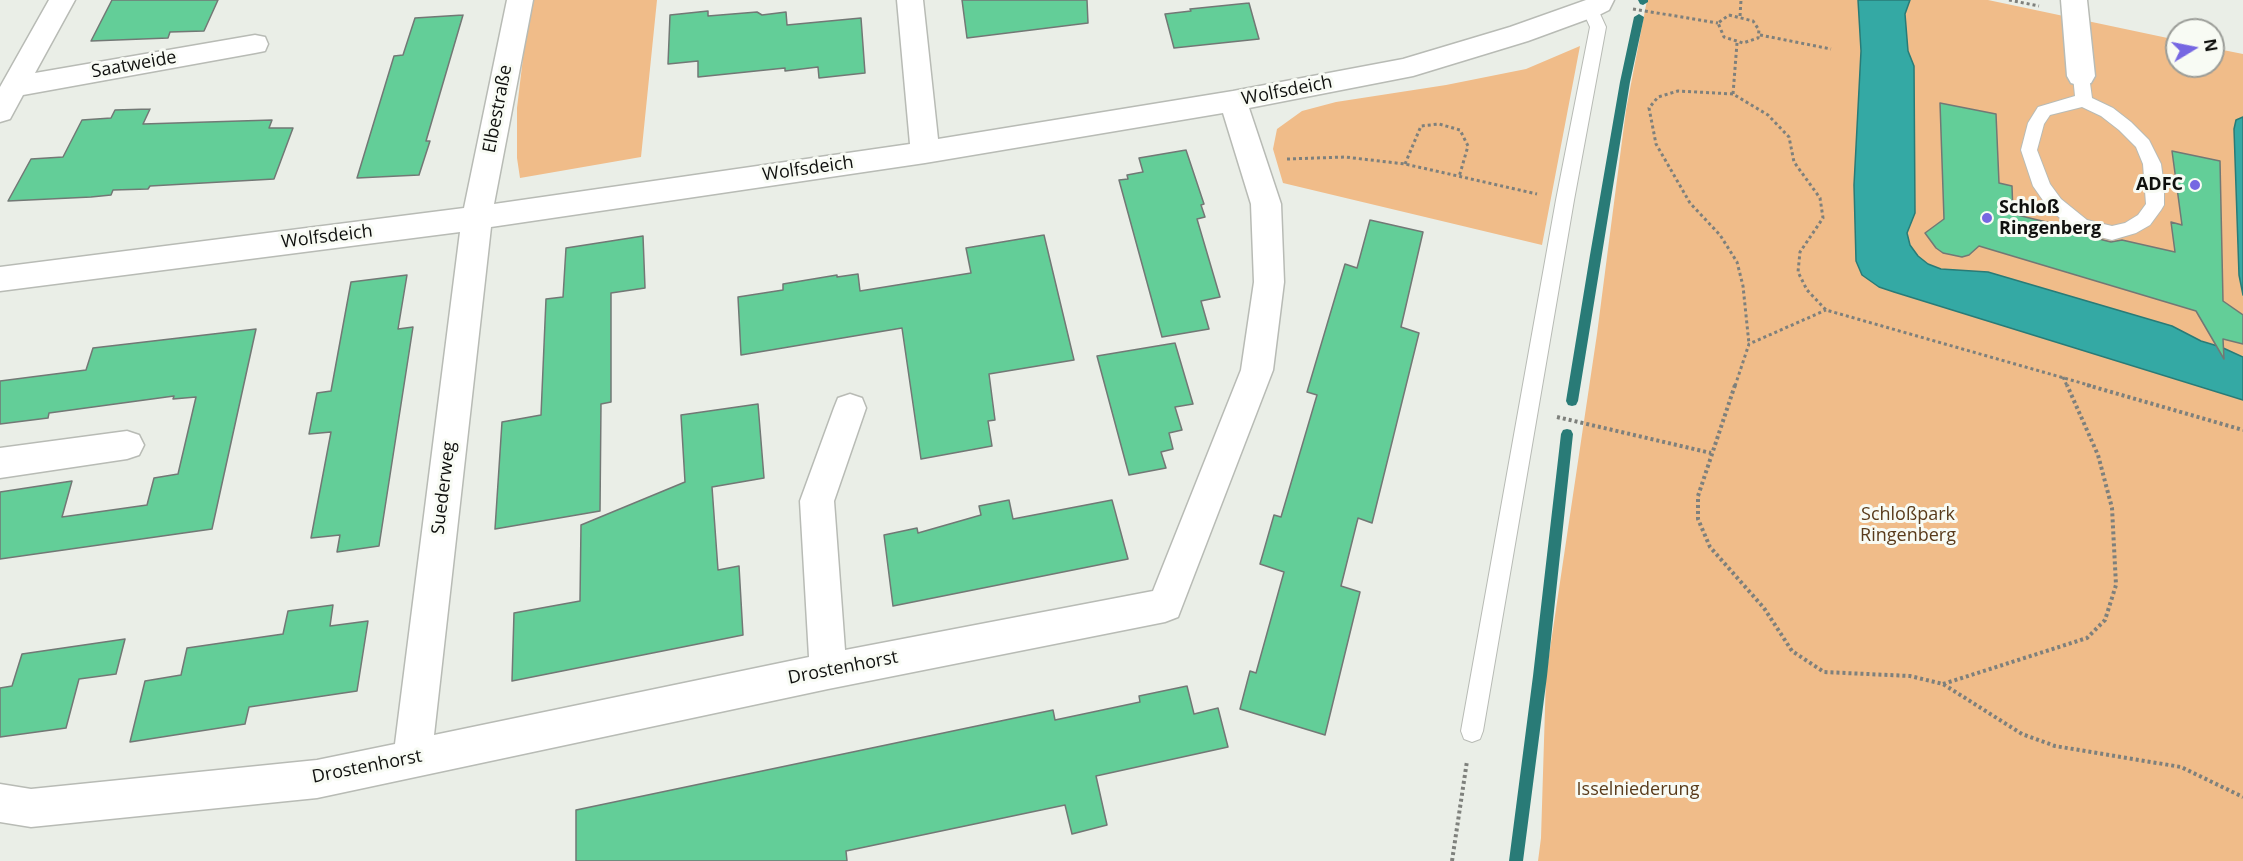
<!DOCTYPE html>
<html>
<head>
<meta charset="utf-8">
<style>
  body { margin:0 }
  #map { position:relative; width:2243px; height:861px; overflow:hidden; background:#eaeee7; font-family:"Open Sans",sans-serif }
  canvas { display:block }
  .north { position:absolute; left:2165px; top:18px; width:60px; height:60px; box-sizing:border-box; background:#f8fbf4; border:2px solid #9b9d98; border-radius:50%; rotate:80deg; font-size:16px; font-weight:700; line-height:24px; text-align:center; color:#0f100e }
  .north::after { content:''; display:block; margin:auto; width:21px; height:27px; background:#7667e2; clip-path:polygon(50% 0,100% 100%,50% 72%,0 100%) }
</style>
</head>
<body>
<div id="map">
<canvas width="2243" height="861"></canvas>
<div class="north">N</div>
</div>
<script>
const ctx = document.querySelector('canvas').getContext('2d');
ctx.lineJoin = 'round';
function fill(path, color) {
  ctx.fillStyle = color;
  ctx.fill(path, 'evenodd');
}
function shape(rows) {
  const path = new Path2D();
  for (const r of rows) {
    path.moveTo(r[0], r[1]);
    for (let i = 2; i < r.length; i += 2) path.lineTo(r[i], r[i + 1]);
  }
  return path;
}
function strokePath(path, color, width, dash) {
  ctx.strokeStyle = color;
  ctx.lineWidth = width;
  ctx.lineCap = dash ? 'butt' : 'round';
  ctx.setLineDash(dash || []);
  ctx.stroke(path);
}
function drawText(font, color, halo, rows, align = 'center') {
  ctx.font = font + ' "Open Sans",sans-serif';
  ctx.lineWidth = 6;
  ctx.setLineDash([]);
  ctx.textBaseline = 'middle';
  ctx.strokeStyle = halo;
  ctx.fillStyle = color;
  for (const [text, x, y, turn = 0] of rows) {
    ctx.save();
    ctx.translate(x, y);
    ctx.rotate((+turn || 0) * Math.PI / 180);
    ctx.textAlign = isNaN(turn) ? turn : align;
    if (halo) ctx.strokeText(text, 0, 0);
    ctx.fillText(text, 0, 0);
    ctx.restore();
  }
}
const green = shape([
  [533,0,657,0,641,157,520,178,517,158,517,108,525,41],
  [1647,0,1988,0,2177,40,2177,66,2213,66,2213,48,2243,54,2243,861,1538,861,1541,838,1546,676,1597,334,1626,110],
  [1580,46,1542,245,1283,183,1273,149,1277,129,1302,111,1336,102,1446,85,1526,69]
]);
const water = shape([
  [1858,0,1910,0,1905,14,1908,51,1914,66,1915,213,1907,233,1910,245,1918,256,1928,264,1941,269,1988,272,2172,326,2201,341,2221,347,2243,357,2243,400,1894,292,1879,287,1862,275,1856,261,1854,185,1861,51,1858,0],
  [2243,117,2243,295,2239,275,2234,129,2236,120,2243,117]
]);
const stream = shape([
  [1638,0,1648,0,1648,2,1643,5,1640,4,1638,0],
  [1639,14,1644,17,1630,82,1578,401,1576,405,1572,406,1568,405,1566,401,1590,255,1620,82,1634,17,1639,14],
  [1567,429,1571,430,1573,434,1547,676,1523,861,1509,861,1533,676,1561,434,1563,430,1567,429]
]);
const building = shape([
  [112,0,218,0,204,31,170,32,168,38,91,41,112,0],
  [962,0,1087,0,1088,23,967,38,962,0],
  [1249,3,1259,39,1174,48,1165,14,1191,11,1190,9,1249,3],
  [708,11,708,16,757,12,762,15,786,12,787,25,861,18,865,73,819,78,818,67,785,71,785,68,698,77,698,61,668,64,670,15,708,11],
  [463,15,426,141,430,141,419,175,357,178,394,56,403,55,415,18,463,15],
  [1940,103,1996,114,1999,183,2012,186,2013,214,2067,227,2075,233,2111,242,2122,240,2175,252,2171,222,2182,225,2172,151,2220,161,2223,301,2243,315,2243,344,2223,339,2224,359,2196,311,1979,246,1969,255,1962,257,1943,253,1936,248,1925,233,1944,219,1940,103],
  [150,109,143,124,272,120,269,128,293,128,274,179,150,186,148,189,113,190,111,195,91,197,8,201,31,159,63,157,82,120,111,118,115,110,150,109],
  [1186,150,1204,204,1201,205,1205,217,1197,219,1220,297,1201,301,1209,329,1162,337,1119,180,1128,179,1127,175,1143,172,1139,158,1186,150],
  [1370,220,1423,232,1401,327,1419,333,1372,523,1358,518,1341,586,1360,592,1325,735,1240,709,1250,671,1256,673,1284,572,1260,564,1274,515,1281,517,1317,395,1307,392,1345,264,1357,268,1370,220],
  [1044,235,1074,360,989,374,995,420,988,421,992,446,921,459,902,328,741,355,738,297,783,290,783,284,837,275,837,277,858,274,860,291,971,273,966,248,1044,235],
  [643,236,645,288,611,293,611,402,601,404,600,511,495,529,502,422,541,415,546,299,563,297,566,248,643,236],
  [407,275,398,329,413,327,379,546,337,552,340,535,311,538,331,432,309,434,317,393,331,391,351,282,407,275],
  [256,329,212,529,0,559,0,492,72,481,62,517,147,505,154,478,178,474,196,397,173,399,174,396,49,413,48,418,0,424,0,381,86,370,93,348,256,329],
  [1175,343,1193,404,1175,407,1182,430,1169,433,1173,449,1161,452,1166,468,1129,475,1097,356,1175,343],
  [758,404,764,478,712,487,718,570,739,566,743,635,512,681,514,613,580,601,581,525,685,482,681,415,758,404],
  [1009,500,1013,519,1112,500,1128,559,893,606,884,535,917,528,918,533,981,515,979,506,1009,500],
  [333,605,330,626,368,621,357,691,249,707,245,724,130,742,145,681,181,675,187,648,283,634,288,611,333,605],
  [125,639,116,674,79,679,66,728,0,737,0,688,12,686,22,654,125,639],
  [1187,686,1194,714,1218,708,1228,747,1096,776,1107,825,1072,834,1065,805,846,851,847,861,576,861,576,810,1053,710,1055,720,1140,702,1139,696,1187,686]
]);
const pathFar1 = shape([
  [2009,0,2039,6],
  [1633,9,1718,23],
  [1729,15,1753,21,1759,30,1758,38,1743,43,1724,37,1718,23,1729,15],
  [1740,16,1741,0],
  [1760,35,1831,49],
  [1737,43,1733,94,1768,115,1789,137,1794,162,1820,198,1823,218,1800,252,1798,272,1807,290,1826,310,2092,386],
  [1733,94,1678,91,1658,97,1649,108,1656,144,1690,203,1720,235,1737,262,1743,286,1749,344],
  [1287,159,1345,157,1405,164,1537,194],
  [1405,164,1421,126,1439,124,1460,130,1468,146,1459,177],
  [2063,377,2067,386],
  [1735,386,1749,344,1826,310]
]);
const path = shape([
  [1735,385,1698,496,1698,519,1710,547,1764,608,1792,651,1824,672,1910,676,1943,684,2022,734,2055,746,2181,767,2243,797],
  [2087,385,2243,430],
  [1557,417,1711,453],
  [1943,684,2087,638,2105,620,2116,585,2112,508,2098,455,2067,385],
  [1452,861,1467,761]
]);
const service = shape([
  [1590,4,1596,5,1606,27,1574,200,1483,731,1480,739,1472,742,1464,739,1461,731,1556,200,1590,27,1582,9,1584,5,1590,4],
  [2081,70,2087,72,2089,76,2092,98,2113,108,2131,122,2149,140,2161,164,2164,187,2164,205,2161,210,2150,225,2136,233,2112,240,2076,231,2049,209,2033,186,2021,150,2028,123,2038,107,2075,96,2073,76,2075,72,2081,70],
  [2082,107,2101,116,2119,130,2136,147,2143,164,2146,204,2138,215,2125,223,2112,226,2087,220,2061,199,2050,184,2037,150,2044,124,2050,115,2082,107]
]);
const minor = shape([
  [49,0,75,0,35,73,255,35,265,37,268,44,265,51,255,53,23,95,10,119,0,122,0,87,49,0],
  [507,0,533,0,494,204,910,144,897,0,923,0,938,139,1233,91,1403,59,1510,27,1586,0,1614,0,1609,10,1599,15,1528,41,1413,76,1249,108,1281,204,1284,282,1273,370,1178,617,1165,622,828,689,317,798,31,827,0,822,0,784,31,789,317,760,395,744,460,232,0,291,0,267,464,208,507,0],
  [1223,113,1251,204,1254,282,1241,370,1153,591,845,650,834,501,866,408,862,398,850,394,838,398,834,408,800,501,809,657,434,735,491,227,925,163,1223,113],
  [2061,0,2087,0,2095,76,2091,83,2081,86,2071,83,2067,76,2061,0],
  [127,431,139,435,144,445,139,455,127,459,0,478,0,448,127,431]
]);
const markers = [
  [2195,185,6,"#7667e2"],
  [1987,218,6,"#7667e2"]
];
const streetNames = [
  ["Saatweide",134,65,-10],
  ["Wolfsdeich",1287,91,-11],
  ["Elbestraße",498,109,-79],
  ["Wolfsdeich",808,169,-8],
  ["Wolfsdeich",327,237,-7],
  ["Suederweg",444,488,-83],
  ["Drostenhorst",843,668,-11],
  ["Drostenhorst",367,767,-11]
];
const poiNames = [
  ["ADFC",2183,185],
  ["Schloß",1999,208,"left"],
  ["Ringenberg",1999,229,"left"]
];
const parkNames = [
  ["Schloßpark",1908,515],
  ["Ringenberg",1908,536],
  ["Isselniederung",1638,790]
];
fill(green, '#f0bc89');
fill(water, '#34a9a4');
strokePath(water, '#297b77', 1.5);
fill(stream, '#297b77');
fill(building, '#63ce98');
strokePath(building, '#727875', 1.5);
strokePath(service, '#b8bbb5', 2);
strokePath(minor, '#b8bbb5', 3);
strokePath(pathFar1, '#7e807c', 3, [3, 3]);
strokePath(path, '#7e807c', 4, [3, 3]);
fill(service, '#fff');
fill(minor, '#fff');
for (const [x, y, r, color] of markers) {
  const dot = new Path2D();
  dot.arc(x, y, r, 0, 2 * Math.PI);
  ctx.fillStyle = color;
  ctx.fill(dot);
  strokePath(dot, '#f8fbf4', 2);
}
drawText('18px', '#0f100e', '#f8fbf4', streetNames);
drawText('bold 18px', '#0f100e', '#f8fbf4', poiNames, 'right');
drawText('18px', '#593b1b', '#f8fbf4', parkNames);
</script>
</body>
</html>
